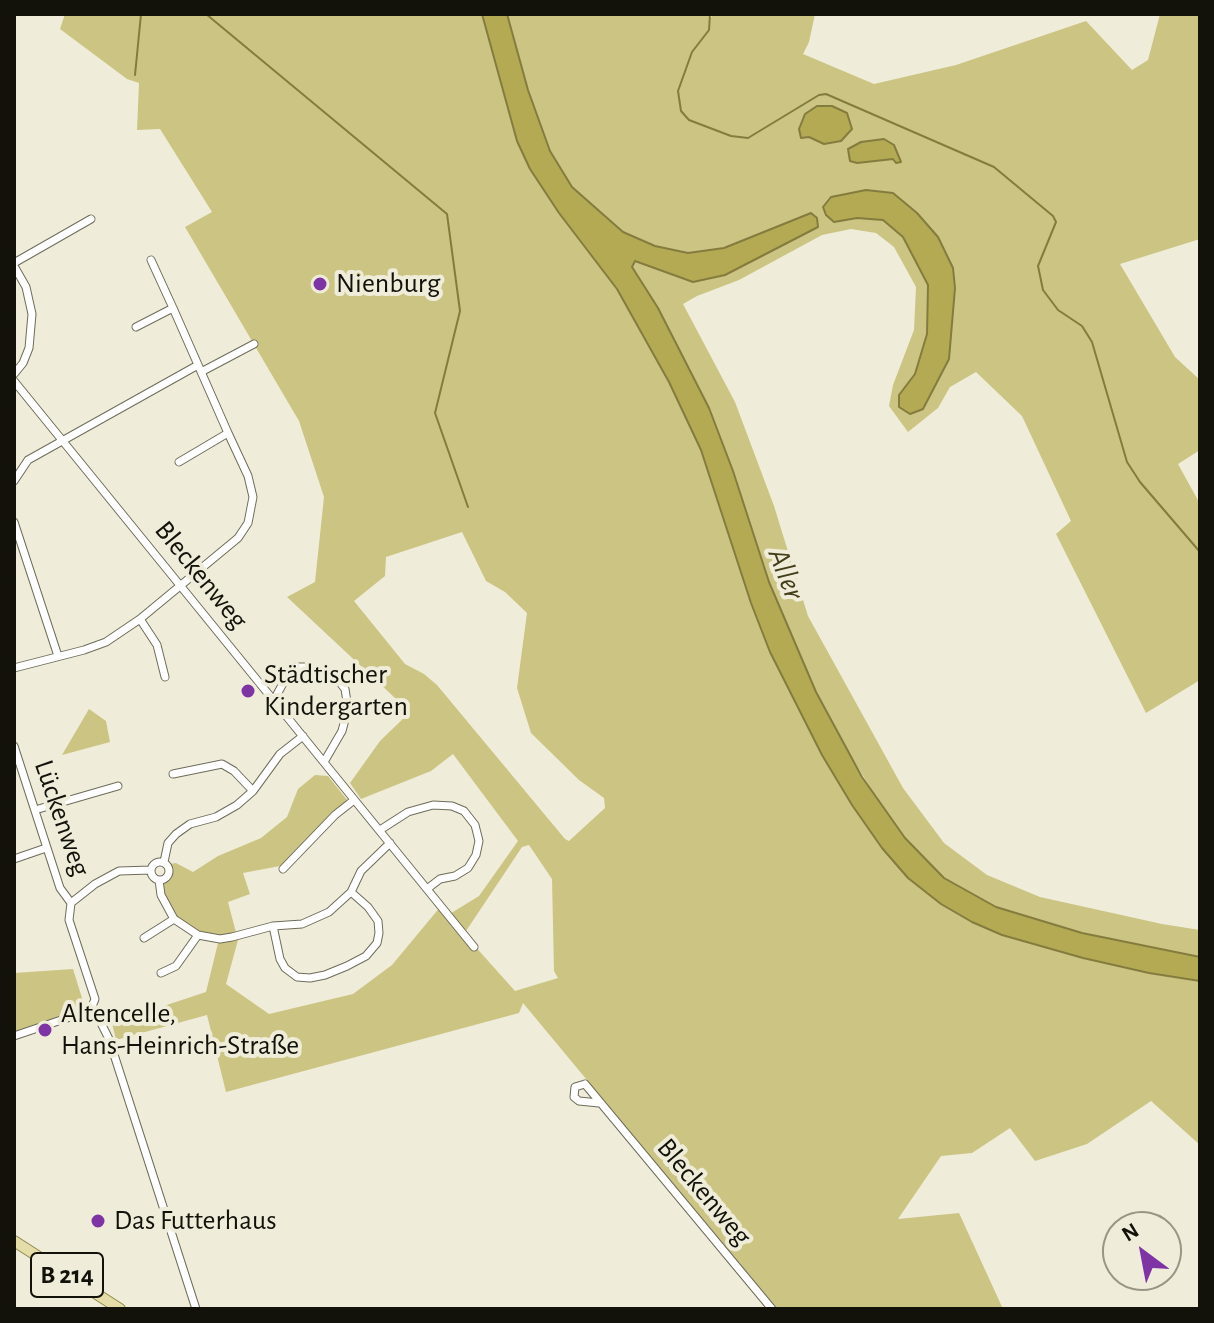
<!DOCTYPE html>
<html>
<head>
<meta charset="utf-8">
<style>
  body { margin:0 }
  #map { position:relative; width:1214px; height:1323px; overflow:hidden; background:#efedd9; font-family:"Alegreya Sans",sans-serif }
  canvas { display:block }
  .frame { position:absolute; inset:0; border:16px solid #12110a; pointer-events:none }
  .north { position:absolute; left:1102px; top:1211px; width:80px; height:80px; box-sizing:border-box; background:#efedd9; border:2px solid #979586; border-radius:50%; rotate:328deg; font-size:22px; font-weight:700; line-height:32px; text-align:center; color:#12110a }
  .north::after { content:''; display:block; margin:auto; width:28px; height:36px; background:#7f34a5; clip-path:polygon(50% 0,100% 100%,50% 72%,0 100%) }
</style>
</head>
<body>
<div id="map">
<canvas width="1214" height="1323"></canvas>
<div class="frame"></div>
<div class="north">N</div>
</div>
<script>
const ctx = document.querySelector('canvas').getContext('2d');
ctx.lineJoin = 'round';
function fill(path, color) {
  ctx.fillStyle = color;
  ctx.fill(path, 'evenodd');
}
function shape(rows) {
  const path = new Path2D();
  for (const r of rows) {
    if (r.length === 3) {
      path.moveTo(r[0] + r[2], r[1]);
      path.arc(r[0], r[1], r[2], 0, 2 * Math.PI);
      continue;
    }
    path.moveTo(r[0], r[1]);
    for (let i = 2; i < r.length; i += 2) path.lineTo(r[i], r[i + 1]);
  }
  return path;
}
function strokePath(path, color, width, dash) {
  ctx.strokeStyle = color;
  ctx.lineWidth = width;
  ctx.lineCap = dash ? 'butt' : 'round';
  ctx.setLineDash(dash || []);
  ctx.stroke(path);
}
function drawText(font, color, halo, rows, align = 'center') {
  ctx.font = font + ' "Alegreya Sans",sans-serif';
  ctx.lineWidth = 8;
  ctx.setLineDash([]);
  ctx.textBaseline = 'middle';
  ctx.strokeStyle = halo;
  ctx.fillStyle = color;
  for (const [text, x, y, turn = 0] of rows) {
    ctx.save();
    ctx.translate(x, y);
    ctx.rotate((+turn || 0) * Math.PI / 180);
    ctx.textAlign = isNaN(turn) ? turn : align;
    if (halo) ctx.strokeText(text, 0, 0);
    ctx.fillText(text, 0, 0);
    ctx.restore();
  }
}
const green = shape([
  [65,14,482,14,517,141,530,169,559,213,617,289,669,382,701,449,751,603,770,652,822,755,852,805,882,848,941,904,972,922,1002,935,1149,973,1200,981,1200,1145,1151,1101,1087,1144,1035,1161,1010,1128,972,1153,941,1156,898,1219,959,1213,1003,1309,777,1309,523,1003,519,1013,226,1092,207,1015,116,1040,112,1023,206,992,219,939,182,925,163,895,163,884,171,875,170,864,176,863,193,872,218,856,261,838,287,817,298,789,315,775,328,776,348,801,298,854,280,866,243,873,250,894,228,902,238,940,226,984,269,1014,353,994,392,965,441,906,448,915,479,896,518,841,453,754,431,771,361,799,350,783,380,741,410,712,287,597,315,582,324,497,299,421,185,227,212,212,160,129,137,130,139,83,127,79,60,29],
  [462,532,486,581,505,592,527,613,517,688,531,733,579,780,604,798,605,808,569,841,565,839,437,685,424,674,405,664,354,601,385,576,386,557],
  [529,845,552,879,554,971,558,978,515,991,464,934,522,847],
  [507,14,709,14,710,18,715,14,815,14,809,42,803,54,874,84,956,65,1086,21,1132,70,1148,60,1160,14,1200,14,1200,239,1120,264,1175,357,1200,380,1200,450,1178,464,1200,504,1200,680,1146,713,1056,534,1071,521,1022,416,976,372,950,387,938,408,908,432,889,406,893,385,914,330,916,287,894,247,876,233,851,229,822,235,739,280,697,296,683,304,735,402,774,506,808,616,903,788,944,843,987,875,1040,897,1162,924,1200,930,1200,957,1082,933,996,907,944,878,905,838,885,812,839,736,816,692,769,582,733,471,709,408,658,308,632,267,634,261,693,282,725,275,817,227,811,213,724,248,688,253,655,246,623,232,572,187,550,151,528,90],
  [884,139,893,159,857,163,848,148,861,142],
  [866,190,917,213,937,237,953,268,910,414,899,395,915,374,927,334,928,285,903,237,883,220,857,218,823,207,831,197],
  [89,709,106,721,110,742,62,755],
  [73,969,86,1011,14,1034,14,973]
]);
const water = shape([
  [482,14,507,14,528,90,550,151,572,187,623,232,655,246,688,253,724,248,811,213,817,218,818,227,725,275,693,282,635,261,632,267,658,308,709,408,733,471,769,582,816,692,862,777,905,838,944,878,996,907,1082,933,1200,957,1200,981,1149,973,1083,958,1002,935,972,922,941,904,908,878,882,848,852,805,822,755,770,652,751,603,701,450,669,382,617,289,559,213,530,169,517,141,482,14],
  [817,106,832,106,847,113,852,129,841,141,824,144,809,137,801,138,799,129,805,114,817,106],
  [884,139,894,145,901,162,896,163,893,159,857,163,850,161,848,149,861,142,884,139],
  [866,190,893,193,917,213,938,237,953,268,955,288,949,359,923,409,910,414,899,407,899,395,915,374,927,334,928,285,903,237,883,220,857,218,834,222,826,215,823,207,831,197,866,190]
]);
const stream = shape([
  [206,14,447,214,460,311,435,413,468,507],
  [710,14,709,30,692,52,678,91,681,111,689,120,731,136,748,138,819,95,826,94,994,167,1053,216,1056,222,1038,266,1043,290,1058,310,1082,326,1092,342,1127,462,1140,482,1200,552],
  [135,75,141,14]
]);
const minor = shape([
  [151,260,173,308],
  [14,263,91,219],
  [14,266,26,287,32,314,29,348,23,363,14,374],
  [136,327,173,308,228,433,179,462],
  [201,372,254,344],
  [14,381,474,947],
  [14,481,28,460,198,365],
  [14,522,58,656],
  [140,619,157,645,165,677],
  [14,668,84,650,106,642,140,619,238,538,248,523,253,497,248,476,228,433],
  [274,700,288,674,296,667,311,667,338,680,345,689,348,708,342,731,324,762],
  [14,746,60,888,71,903,69,920,95,999,89,1014],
  [173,774,222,764,234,771,253,791],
  [35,810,118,786],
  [380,830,408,812,433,805,452,806,464,811,475,825,479,841,476,855,468,868,455,876,440,879,427,889],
  [14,859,46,848],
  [160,871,9],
  [164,862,168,843,176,834,190,824,216,817,237,805,253,791,280,754,303,736],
  [283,869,335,815,354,800],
  [71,903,95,884,119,871,151,870],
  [174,919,198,935],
  [273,926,280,959,285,968,297,977,310,978,325,975,347,966,366,956,377,943,379,933,378,921,368,907,351,892],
  [144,938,174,919,161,895,159,880],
  [161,973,176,966,198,935,220,939,232,937,273,926,302,924,329,912,351,892,361,871,390,843],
  [89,1014,100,1021,109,1039,196,1309],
  [14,1036,79,1014,89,1014],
  [585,1084,772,1309],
  [585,1084,575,1087,574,1097,579,1101,599,1103]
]);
const primary = shape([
  [14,1241,120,1309]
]);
const markers = [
  [320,284,8,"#7f34a5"],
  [248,691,8,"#7f34a5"],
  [45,1030,8,"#7f34a5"],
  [98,1221,8,"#7f34a5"]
];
const shields = [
  [67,1275,72]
];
const shieldNames = [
  ["B 214",67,1275]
];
const poiNames = [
  ["Nienburg",336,284],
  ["Städtischer",264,675],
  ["Kindergarten",264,707],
  ["Altencelle,",61,1014],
  ["Hans-Heinrich-Straße",61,1046],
  ["Das Futterhaus",114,1221]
];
const streetNames = [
  ["Bleckenweg",201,575,51],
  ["Lückenweg",62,818,71],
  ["Bleckenweg",704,1192,50]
];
const waterNames = [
  ["Aller",786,574,69]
];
fill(green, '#ccc483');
fill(water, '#b5aa54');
strokePath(water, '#847c3e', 2);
strokePath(stream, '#847c3e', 2);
strokePath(minor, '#6e6c5a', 9);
strokePath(primary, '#8f874a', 12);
strokePath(minor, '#fff', 7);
strokePath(primary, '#e5dda7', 10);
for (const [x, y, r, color] of markers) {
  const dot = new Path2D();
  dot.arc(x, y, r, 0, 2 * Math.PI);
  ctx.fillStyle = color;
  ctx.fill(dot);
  strokePath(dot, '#efedd9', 3);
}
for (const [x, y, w] of shields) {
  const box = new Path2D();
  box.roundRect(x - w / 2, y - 22, w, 44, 6);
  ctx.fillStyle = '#efedd9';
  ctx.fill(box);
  strokePath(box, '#12110a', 2);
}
drawText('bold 26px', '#12110a', null, shieldNames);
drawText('28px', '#12110a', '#efedd9', poiNames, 'left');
drawText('28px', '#12110a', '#efedd9', streetNames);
drawText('italic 30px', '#433e19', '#efedd9', waterNames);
</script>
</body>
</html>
